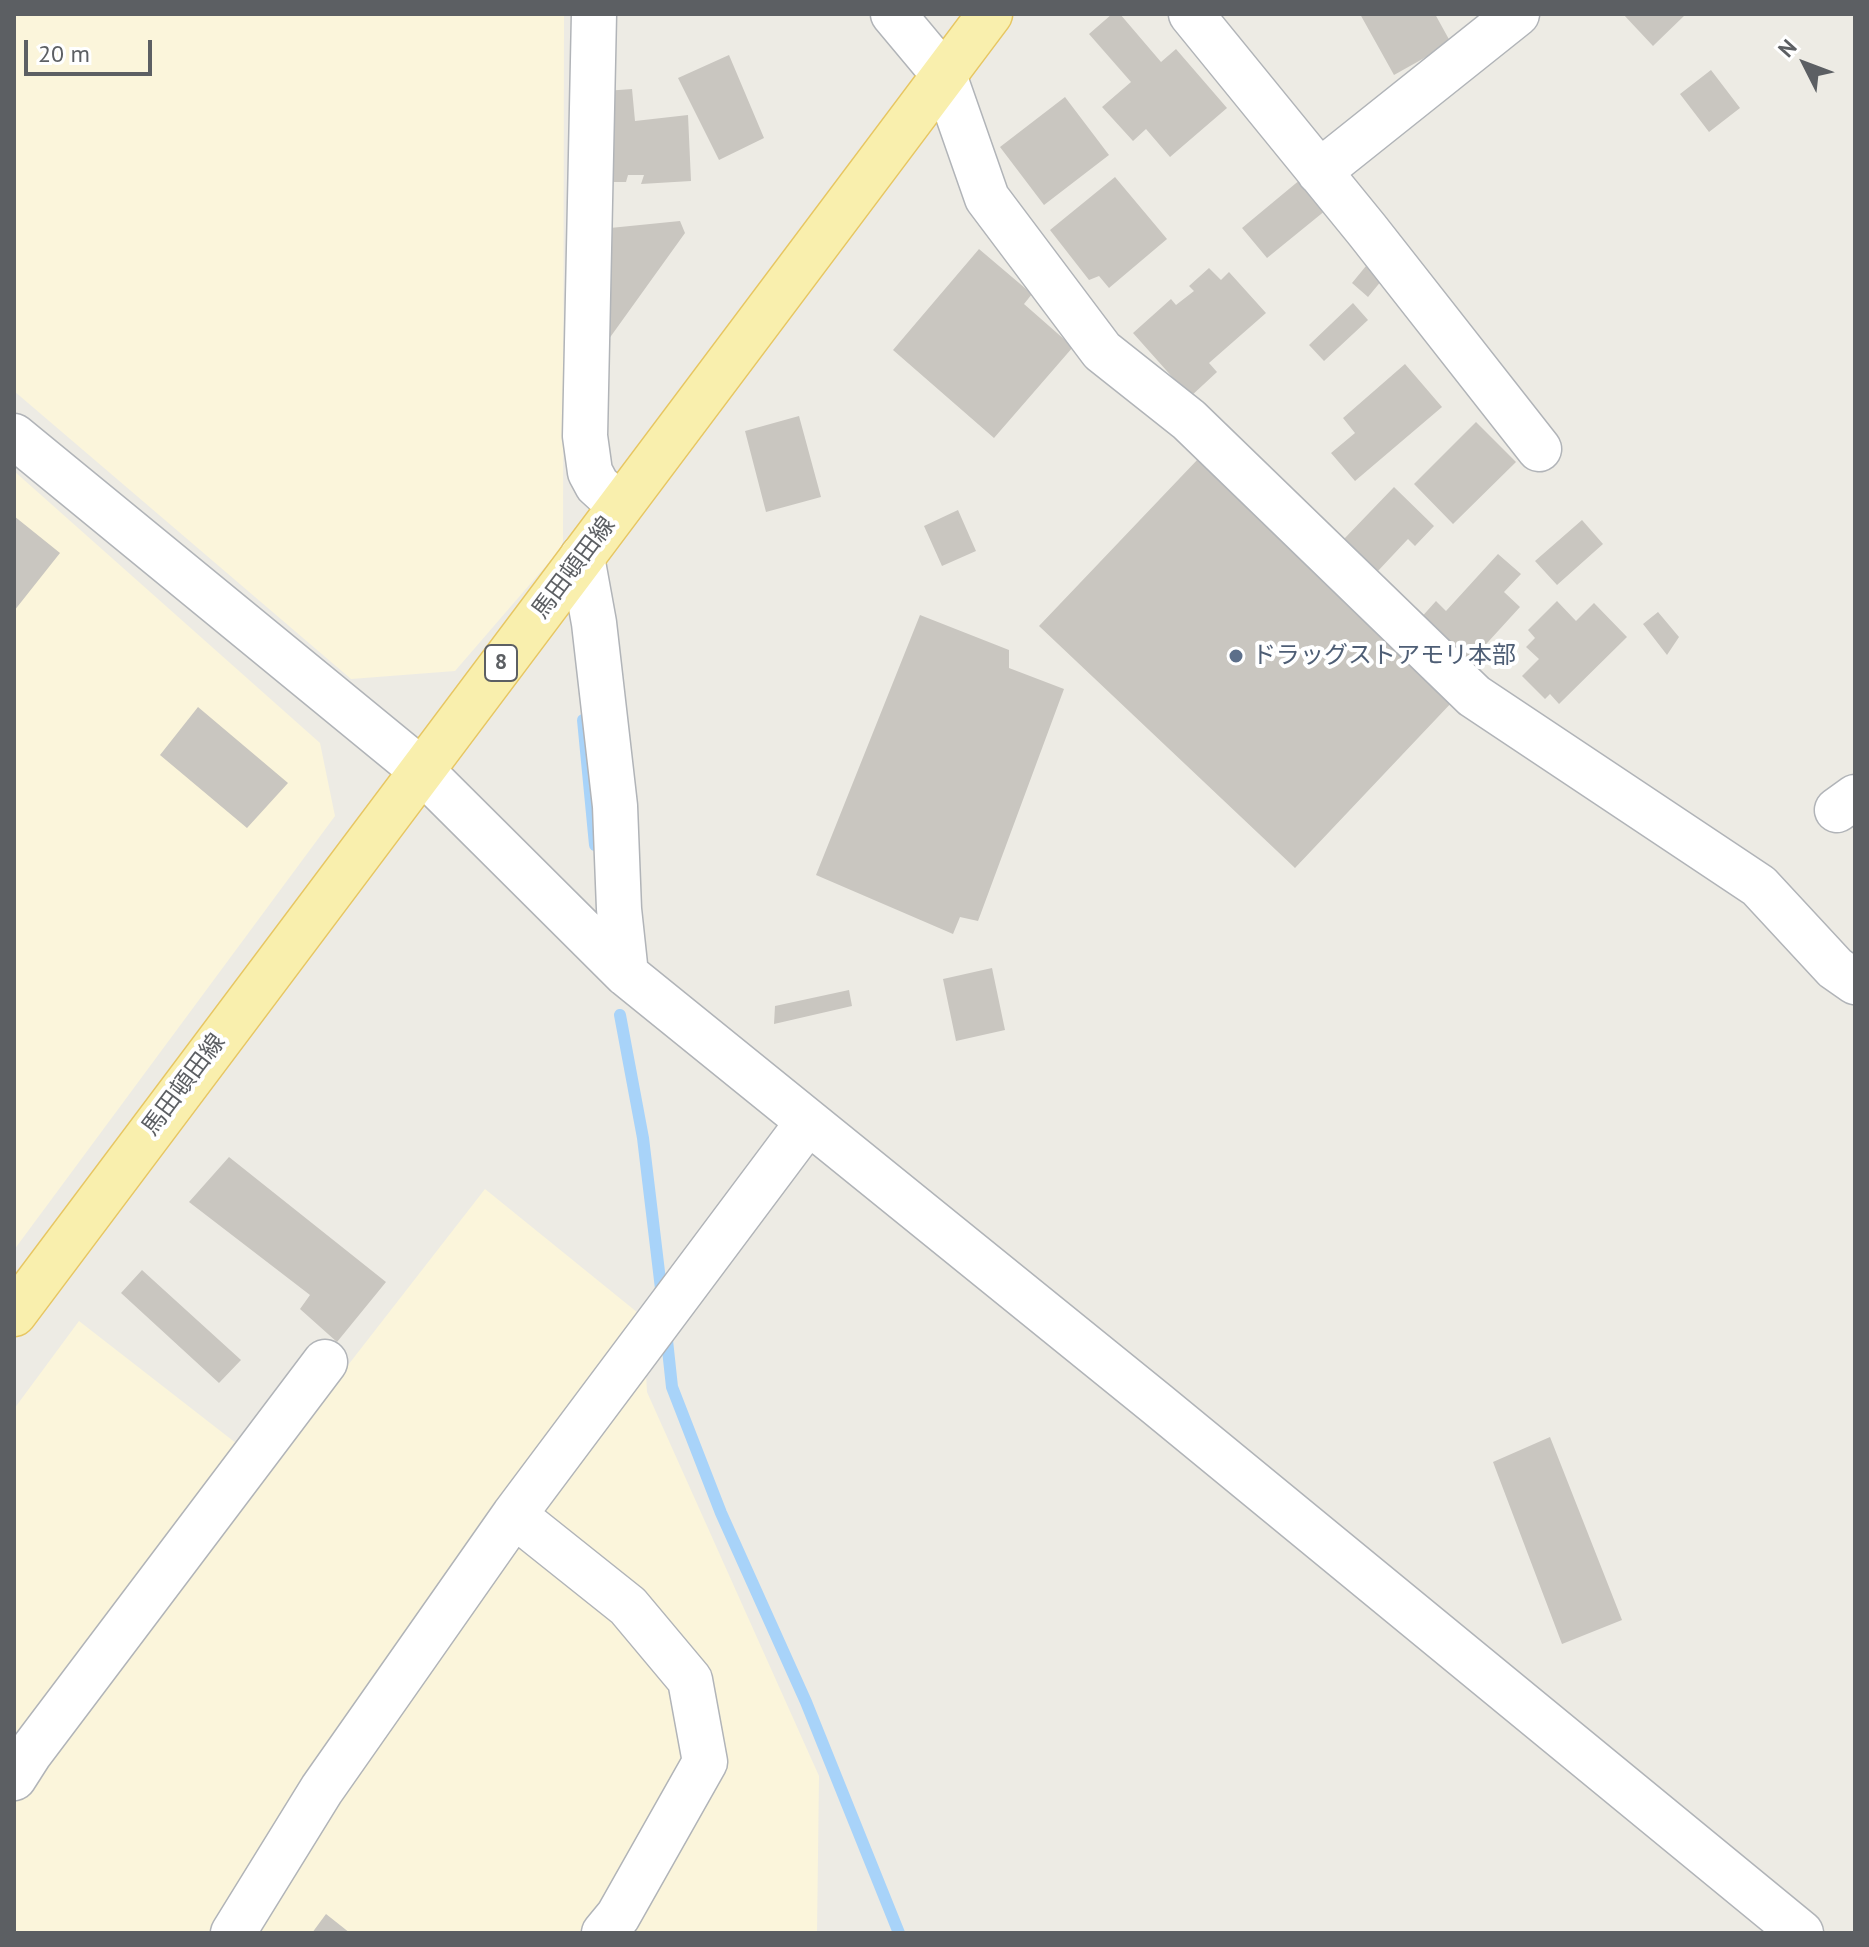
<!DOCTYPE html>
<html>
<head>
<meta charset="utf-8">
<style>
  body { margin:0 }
  #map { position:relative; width:1869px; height:1947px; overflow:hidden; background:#edebe4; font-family:"PT Sans",sans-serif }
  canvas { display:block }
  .frame { position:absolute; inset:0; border:16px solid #5c5f63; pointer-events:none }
  .north { position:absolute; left:1765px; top:24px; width:80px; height:80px; -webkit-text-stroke:6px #fff; paint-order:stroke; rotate:312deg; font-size:22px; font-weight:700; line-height:32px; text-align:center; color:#5c5f63 }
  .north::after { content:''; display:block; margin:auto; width:28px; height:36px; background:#5c5f63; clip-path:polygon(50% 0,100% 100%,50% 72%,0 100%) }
  .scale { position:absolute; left:24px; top:40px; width:128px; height:36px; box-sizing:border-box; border:4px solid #5c5f63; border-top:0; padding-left:10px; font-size:24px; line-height:28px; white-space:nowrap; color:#5c5f63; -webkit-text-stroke:6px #fff; paint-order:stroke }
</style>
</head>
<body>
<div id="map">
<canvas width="1869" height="1947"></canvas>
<div class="frame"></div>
<div class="north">N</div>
<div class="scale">20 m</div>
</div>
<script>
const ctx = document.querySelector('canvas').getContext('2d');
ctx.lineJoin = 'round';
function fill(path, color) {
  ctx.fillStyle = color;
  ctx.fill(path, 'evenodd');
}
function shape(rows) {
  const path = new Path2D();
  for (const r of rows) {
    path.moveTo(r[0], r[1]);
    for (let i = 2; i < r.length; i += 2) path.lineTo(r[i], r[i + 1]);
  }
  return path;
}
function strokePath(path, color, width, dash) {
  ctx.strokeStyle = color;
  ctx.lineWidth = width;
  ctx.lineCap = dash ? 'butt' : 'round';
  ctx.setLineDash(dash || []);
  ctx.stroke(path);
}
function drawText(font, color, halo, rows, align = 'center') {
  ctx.font = font + ' "PT Sans","Noto Sans JP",sans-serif';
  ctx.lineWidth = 8;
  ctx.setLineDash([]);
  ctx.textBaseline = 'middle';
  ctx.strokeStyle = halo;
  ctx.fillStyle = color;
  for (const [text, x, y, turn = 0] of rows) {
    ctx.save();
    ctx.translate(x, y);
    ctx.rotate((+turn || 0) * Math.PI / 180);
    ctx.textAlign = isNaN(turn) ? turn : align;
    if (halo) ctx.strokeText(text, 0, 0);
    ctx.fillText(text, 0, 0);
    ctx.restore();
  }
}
const commercial = shape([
  [14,14,564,14,563,546,455,671,351,679,14,391],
  [14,471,320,743,335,816,14,1250],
  [485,1189,643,1317,647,1392,819,1776,817,1933,14,1933,14,1409,79,1321,268,1468]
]);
const stream = shape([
  [583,720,595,845],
  [620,1015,643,1138,662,1297],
  [666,1331,672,1387,721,1513,806,1702,899,1933]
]);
const building = shape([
  [1112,14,1120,14,1161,62,1176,49,1227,108,1170,157,1146,129,1133,141,1102,107,1131,82,1089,34],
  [1360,14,1435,14,1451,43,1394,75],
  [1623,14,1686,14,1653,46],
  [729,55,764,138,719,160,678,78],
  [1711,70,1740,108,1709,132,1680,94],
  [632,89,635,121,688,115,691,181,641,184,644,175,628,175,626,182,608,182,605,91],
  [1065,97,1109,155,1044,205,1000,147],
  [1115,177,1167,239,1109,288,1099,276,1089,280,1050,230],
  [1301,179,1326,210,1267,258,1242,228],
  [680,221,685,233,606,343,600,229],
  [979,249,1032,294,1024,304,1073,347,994,438,893,350],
  [1366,266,1382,280,1368,297,1352,283],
  [1209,268,1221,280,1229,272,1266,313,1209,363,1217,372,1190,397,1133,333,1171,299,1176,305,1194,291,1189,286],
  [1353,303,1368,320,1324,361,1309,345],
  [1405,364,1442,407,1355,481,1331,453,1355,433,1343,418],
  [799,416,821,497,766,512,745,431],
  [1476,422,1516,462,1453,524,1414,484],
  [1199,458,1454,700,1295,868,1039,626],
  [1394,487,1434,526,1415,546,1408,539,1377,572,1344,539],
  [958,510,976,551,942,566,924,526],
  [14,516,60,553,14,611],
  [1582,520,1603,544,1557,585,1535,561],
  [1498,554,1521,574,1504,592,1520,607,1467,665,1418,621,1436,601,1446,611],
  [1557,601,1576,621,1594,603,1627,637,1559,704,1550,694,1545,699,1522,676,1539,659,1526,647,1535,638,1528,630],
  [1658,612,1679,637,1667,655,1643,624],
  [920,615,1009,650,1009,668,1064,689,978,921,960,917,953,934,816,875],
  [198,707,288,783,247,828,160,755],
  [992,968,1005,1030,956,1041,943,979],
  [849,990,852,1006,774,1024,775,1006],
  [229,1157,386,1282,337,1342,300,1309,310,1295,189,1202],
  [142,1270,241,1360,219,1383,121,1293],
  [1550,1437,1622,1620,1562,1644,1493,1462],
  [326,1914,350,1933,312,1933]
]);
const minor = shape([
  [594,14,585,436,590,472,597,485,620,506],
  [893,14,944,75,987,198,1102,351,1189,420,1474,696,1759,886,1835,968,1855,982],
  [1191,14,1367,230,1539,449],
  [1319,172,1517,14],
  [14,436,420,769,626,974,1157,1404,1801,1933],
  [582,557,594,623,615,806,619,909,626,974],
  [1837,810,1855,797],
  [514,1515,628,1606,690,1680,705,1762,618,1916,604,1933],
  [14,1778,30,1753,325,1362],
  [233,1933,322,1789,514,1515,808,1122]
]);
const major = shape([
  [14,1314,990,14]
]);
const markers = [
  [1236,656,8,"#5c6f8a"]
];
const shields = [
  [501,663,32]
];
const shieldNames = [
  ["8",501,663]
];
const streetNames = [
  ["馬田頓田線",574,568,-53],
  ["馬田頓田線",184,1085,-53]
];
const serviceNames = [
  ["ドラッグストアモリ本部",1252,656]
];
fill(commercial, '#fbf5db');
strokePath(stream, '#a8d3f9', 12);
fill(building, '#c9c6c0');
strokePath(minor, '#b1b4b8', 47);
strokePath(major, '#e7c662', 47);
strokePath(minor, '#fff', 44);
strokePath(major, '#f9efad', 44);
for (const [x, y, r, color] of markers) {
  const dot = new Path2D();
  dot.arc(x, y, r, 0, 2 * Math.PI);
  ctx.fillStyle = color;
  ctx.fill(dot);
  strokePath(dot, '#fff', 3);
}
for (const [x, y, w] of shields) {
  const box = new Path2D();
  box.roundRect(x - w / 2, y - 18, w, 36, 6);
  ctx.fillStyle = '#fff';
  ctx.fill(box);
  strokePath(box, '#5c5f63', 2);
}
drawText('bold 22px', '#5c5f63', null, shieldNames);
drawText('24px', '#5c5f63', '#fff', streetNames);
drawText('24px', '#4e5e75', '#fff', serviceNames, 'left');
</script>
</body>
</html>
